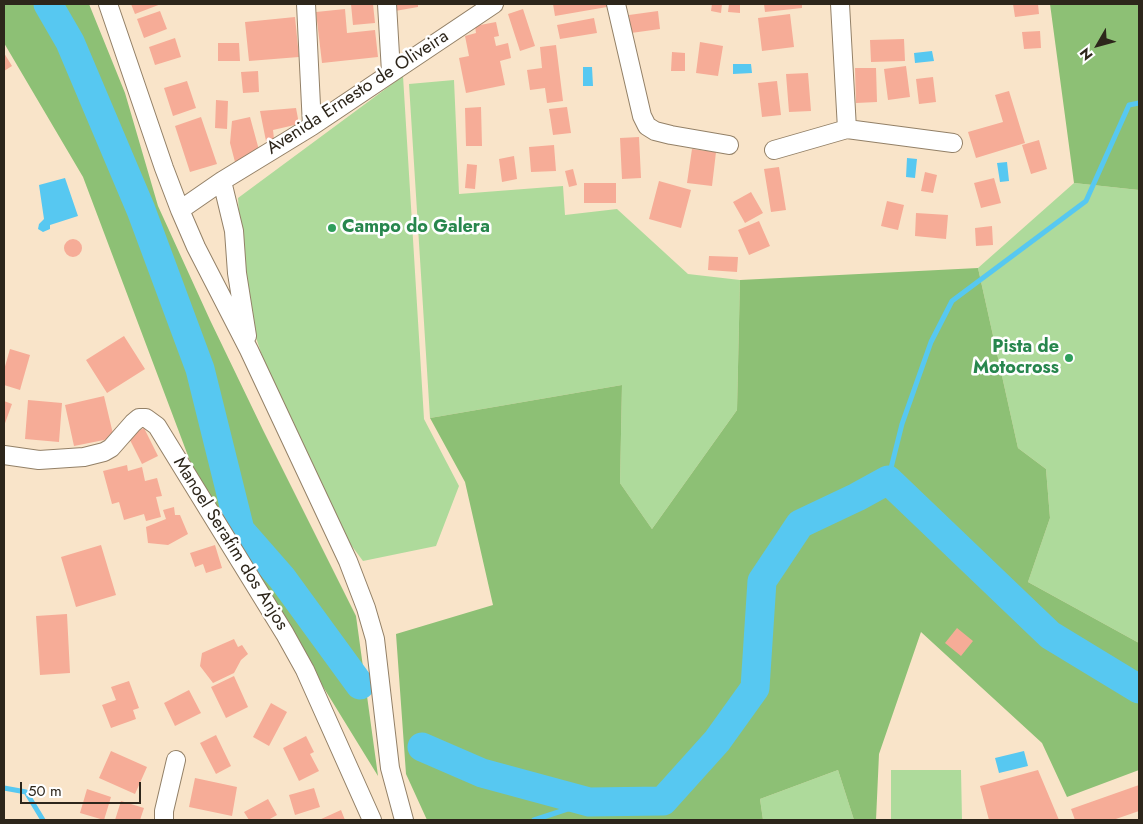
<!DOCTYPE html>
<html>
<head>
<meta charset="utf-8">
<style>
  body { margin:0 }
  #map { position:relative; width:1143px; height:824px; overflow:hidden; background:#f9e4c9; font-family:Jost,sans-serif }
  canvas { display:block }
  .frame { position:absolute; inset:0; border:5px solid #2d261b; pointer-events:none }
  .north { position:absolute; left:1073px; top:20px; width:50px; height:50px; -webkit-text-stroke:4px #fff; paint-order:stroke; rotate:232deg; font-size:14px; font-weight:700; line-height:20px; text-align:center; color:#2d261b }
  .north::after { content:''; display:block; margin:auto; width:18px; height:22px; background:#2d261b; clip-path:polygon(50% 0,100% 100%,50% 72%,0 100%) }
  .scale { position:absolute; left:20px; top:782px; width:121px; height:22px; box-sizing:border-box; border:2px solid #2d261b; border-top:0; padding-left:6px; font-size:15px; line-height:18px; white-space:nowrap; color:#2d261b; -webkit-text-stroke:4px #fff; paint-order:stroke }
</style>
</head>
<body>
<div id="map">
<canvas width="1143" height="824"></canvas>
<div class="frame"></div>
<div class="north">N</div>
<div class="scale">50 m</div>
</div>
<script>
const ctx = document.querySelector('canvas').getContext('2d');
ctx.lineJoin = 'round';
function fill(path, color) {
  ctx.fillStyle = color;
  ctx.fill(path, 'evenodd');
}
function shape(rows) {
  const path = new Path2D();
  for (const r of rows) {
    if (r.length === 3) {
      path.moveTo(r[0] + r[2], r[1]);
      path.arc(r[0], r[1], r[2], 0, 2 * Math.PI);
      continue;
    }
    path.moveTo(r[0], r[1]);
    for (let i = 2; i < r.length; i += 2) path.lineTo(r[i], r[i + 1]);
  }
  return path;
}
function strokePath(path, color, width, dash) {
  ctx.strokeStyle = color;
  ctx.lineWidth = width;
  ctx.lineCap = dash ? 'butt' : 'round';
  ctx.setLineDash(dash || []);
  ctx.stroke(path);
}
function drawText(font, color, halo, rows, align = 'center') {
  ctx.font = font + ' Jost,sans-serif';
  ctx.lineWidth = 5;
  ctx.setLineDash([]);
  ctx.textBaseline = 'middle';
  ctx.strokeStyle = halo;
  ctx.fillStyle = color;
  for (const [text, x, y, turn = 0] of rows) {
    ctx.save();
    ctx.translate(x, y);
    ctx.rotate((+turn || 0) * Math.PI / 180);
    ctx.textAlign = isNaN(turn) ? turn : align;
    if (halo) ctx.strokeText(text, 0, 0);
    ctx.fillText(text, 0, 0);
    ctx.restore();
  }
}
const green = shape([
  [403,76,424,419,459,486,436,546,363,561,351,545,267,371,245,304,238,198],
  [454,80,459,194,563,186,565,215,617,209,688,274,740,280,737,410,652,529,620,483,622,385,430,418,409,84],
  [1074,183,1139,190,1139,643,1028,582,1050,518,1046,469,1018,448,978,268],
  [838,770,854,820,763,820,760,799],
  [891,770,961,770,962,820,891,820]
]);
const forest = shape([
  [4,4,89,4,125,93,158,206,210,320,263,430,356,616,378,776,199,485,83,177,4,43],
  [1050,4,1139,4,1139,190,1074,183],
  [978,268,1018,448,1046,469,1050,518,1028,582,1139,643,1139,770,1067,797,1042,743,921,632,879,754,876,820,854,820,838,770,760,799,763,820,427,820,406,774,396,634,493,605,465,482,430,418,622,385,620,483,652,529,737,410,740,280]
]);
const water = shape([
  [932,51,934,61,915,63,914,53],
  [733,64,751,64,752,73,733,74],
  [583,67,592,67,593,86,583,86],
  [907,158,917,159,915,178,906,177],
  [1007,162,1009,181,1000,182,997,163],
  [65,178,78,216,50,225,50,229,43,232,38,229,39,224,44,219,39,185],
  [1024,751,1028,766,999,773,995,758]
]);
const stream = shape([
  [888,480,902,424,931,342,952,301,1086,201,1129,105,1139,103],
  [4,788,26,792,43,820],
  [534,820,589,802]
]);
const river = shape([
  [48,4,70,42,141,210,200,369,240,530,282,578,360,685],
  [422,747,482,773,589,802,663,801,717,741,755,688,762,581,800,524,857,497,888,480,1050,635,1139,689]
]);
const building = shape([
  [131,4,161,4,135,14],
  [351,4,373,4,375,23,353,25],
  [394,4,418,4,418,7,395,11],
  [553,4,606,4,607,7,555,16],
  [712,4,722,4,721,13,711,11],
  [729,4,740,4,740,13,728,12],
  [764,4,802,4,802,8,765,12],
  [1013,4,1038,4,1039,14,1015,17],
  [345,9,347,33,375,30,378,57,322,63,316,12],
  [523,9,535,46,520,51,508,14],
  [160,11,167,29,144,38,137,19],
  [658,11,660,29,631,33,629,15],
  [790,14,794,47,762,51,758,18],
  [295,17,299,57,249,61,245,22],
  [594,18,597,33,560,39,557,25],
  [496,22,499,36,494,37,496,46,508,43,511,58,500,61,505,85,466,93,459,58,469,56,465,36,476,33,475,26],
  [1040,31,1041,48,1024,49,1022,32],
  [175,38,181,57,155,65,149,47],
  [904,39,905,61,871,62,870,40],
  [700,42,723,46,718,76,696,73],
  [218,43,239,43,240,61,218,61],
  [556,45,563,101,547,103,545,88,530,90,527,70,542,68,540,47],
  [672,52,685,53,685,71,671,71],
  [4,53,12,66,4,71],
  [906,66,910,97,888,100,884,69],
  [855,68,876,68,877,102,856,103],
  [258,71,259,92,243,93,241,72],
  [808,73,811,111,789,112,786,74],
  [933,77,936,102,919,104,916,79],
  [187,81,196,108,173,116,164,88],
  [777,81,781,115,762,117,758,83],
  [1009,91,1025,143,976,158,968,132,1003,122,995,95],
  [216,100,228,101,227,129,215,128],
  [481,107,482,146,466,146,465,108],
  [567,107,571,133,553,135,549,109],
  [296,108,299,124,273,130,274,139,266,141,260,111],
  [201,117,217,164,190,172,175,126],
  [250,117,259,150,235,162,230,143,232,121],
  [639,137,641,178,622,179,620,138],
  [1039,140,1047,169,1031,174,1022,145],
  [554,145,556,171,531,172,529,147],
  [692,149,716,152,712,186,687,183],
  [514,156,517,179,502,182,499,159],
  [467,164,477,165,475,189,465,188],
  [779,167,786,210,771,212,764,169],
  [573,169,577,185,569,187,565,171],
  [925,172,937,175,933,193,921,191],
  [994,178,1001,203,981,208,974,183],
  [659,181,691,190,681,228,649,219],
  [584,183,616,183,616,203,584,203],
  [751,192,763,213,745,223,733,202],
  [887,201,904,205,898,230,881,226],
  [916,213,948,215,946,239,915,236],
  [759,221,770,246,749,255,738,230],
  [992,226,993,245,976,246,975,228],
  [73,248,9],
  [709,256,738,257,737,272,708,270],
  [124,336,145,369,107,393,86,360],
  [10,349,30,355,20,390,4,385,4,370],
  [104,396,114,438,74,446,65,405],
  [28,400,62,403,59,442,25,439],
  [4,401,12,404,4,426],
  [144,428,158,456,142,464,128,436],
  [127,465,128,471,142,467,145,481,157,478,162,496,156,497,161,517,146,521,144,514,124,520,119,502,112,504,103,471],
  [174,507,175,515,180,515,188,534,168,545,148,543,146,527,166,519,163,510],
  [101,545,116,595,76,607,61,557],
  [215,545,222,568,206,573,203,564,195,567,190,553],
  [67,614,70,673,40,675,36,616],
  [957,628,973,641,961,656,945,643],
  [234,639,238,647,242,645,248,654,241,660,234,673,213,683,200,666,202,653],
  [234,676,248,707,226,718,211,687],
  [129,681,139,708,133,710,136,719,111,728,102,705,116,700,111,687],
  [189,690,201,713,175,726,164,703],
  [271,703,287,712,269,746,253,737],
  [216,735,231,766,216,774,200,743],
  [306,736,314,752,310,754,319,771,299,781,283,748],
  [111,751,147,767,135,794,99,778],
  [1038,770,1059,820,989,820,980,786],
  [195,778,237,787,232,816,189,807],
  [1139,785,1139,811,1113,820,1075,820,1071,809],
  [314,788,320,807,295,815,289,795],
  [87,789,111,797,104,820,80,813],
  [268,799,277,815,268,820,249,820,244,812],
  [121,801,144,808,140,820,115,820],
  [341,810,345,820,319,820]
]);
const minor = shape([
  [108,4,164,168,180,210,196,247,249,350,348,561,366,608,375,639,390,768,404,820],
  [306,4,312,126],
  [387,4,391,72],
  [616,4,642,116,647,126,655,131,671,135,729,145],
  [840,4,847,129],
  [774,150,847,129,953,143],
  [222,181,234,231,237,273,247,336],
  [180,210,222,181,312,126,494,4],
  [4,455,39,460,84,457,104,452,111,448,133,423,139,418,146,418,157,426,285,634,305,670,372,820],
  [164,820,164,811,176,760]
]);
const markers = [
  [332,228,5,"#2e9e5b"],
  [1069,358,5,"#2e9e5b"]
];
const streetNames = [
  ["Avenida Ernesto de Oliveira",358,93,-33],
  ["Manoel Serafim dos Anjos",230,544,58]
];
const leisureNames = [
  ["Campo do Galera",342,228],
  ["Pista de",1059,348,"right"],
  ["Motocross",1059,369,"right"]
];
fill(green, '#aeda9b');
fill(forest, '#8dc075');
fill(water, '#57c8f1');
strokePath(stream, '#57c8f1', 5);
strokePath(river, '#57c8f1', 29);
fill(building, '#f6ac97');
strokePath(minor, '#938067', 20);
strokePath(minor, '#fff', 18);
for (const [x, y, r, color] of markers) {
  const dot = new Path2D();
  dot.arc(x, y, r, 0, 2 * Math.PI);
  ctx.fillStyle = color;
  ctx.fill(dot);
  strokePath(dot, '#fff', 2);
}
drawText('18px', '#2d261b', '#fff', streetNames);
drawText('bold 18px', '#27864d', '#fff', leisureNames, 'left');
</script>
</body>
</html>
